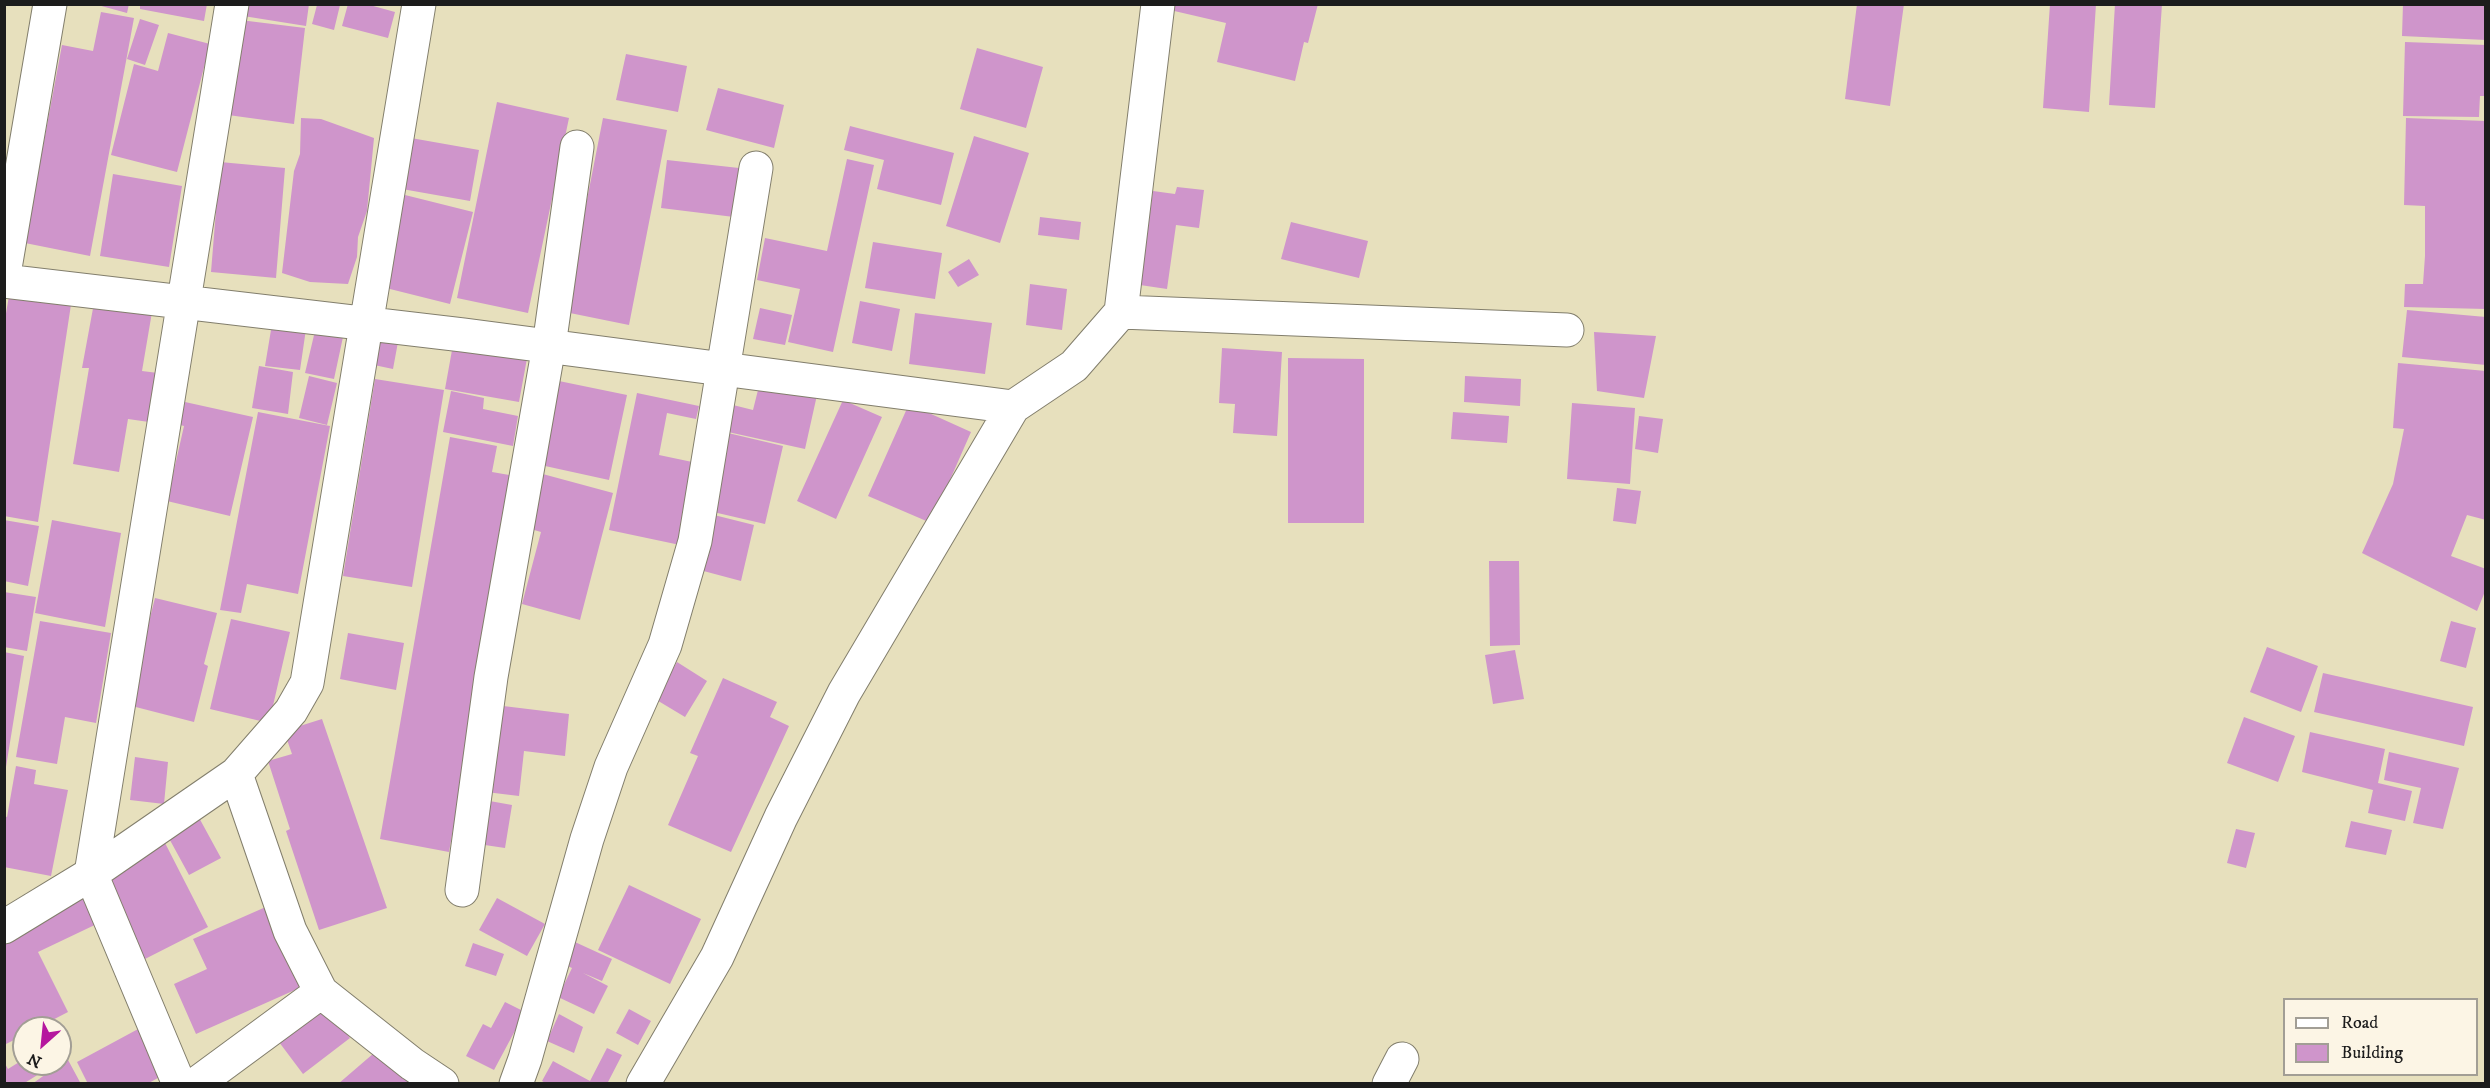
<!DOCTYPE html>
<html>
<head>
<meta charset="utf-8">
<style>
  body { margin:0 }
  #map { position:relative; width:2490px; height:1088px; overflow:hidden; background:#e7e0bd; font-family:"IM FELL DW Pica",serif }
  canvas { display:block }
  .frame { position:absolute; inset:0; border:6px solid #1c1c1c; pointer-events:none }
  .legend { position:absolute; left:2283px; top:998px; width:195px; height:78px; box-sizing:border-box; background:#fcf5e5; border:2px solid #a29e95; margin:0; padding:8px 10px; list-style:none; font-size:18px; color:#1c1c1c }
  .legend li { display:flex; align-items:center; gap:12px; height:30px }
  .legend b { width:30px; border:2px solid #a29e95 }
  .north { position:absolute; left:12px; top:1016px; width:60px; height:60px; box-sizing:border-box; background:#fcf5e5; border:2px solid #a29e95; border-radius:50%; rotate:207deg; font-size:16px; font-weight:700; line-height:24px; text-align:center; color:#1c1c1c }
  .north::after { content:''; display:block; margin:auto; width:21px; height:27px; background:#b5179e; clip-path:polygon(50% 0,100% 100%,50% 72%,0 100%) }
</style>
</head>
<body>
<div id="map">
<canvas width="2490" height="1088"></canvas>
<div class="frame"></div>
<ul class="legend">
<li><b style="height:8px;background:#fff"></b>Road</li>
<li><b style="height:16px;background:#cf95cb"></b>Building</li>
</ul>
<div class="north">N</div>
</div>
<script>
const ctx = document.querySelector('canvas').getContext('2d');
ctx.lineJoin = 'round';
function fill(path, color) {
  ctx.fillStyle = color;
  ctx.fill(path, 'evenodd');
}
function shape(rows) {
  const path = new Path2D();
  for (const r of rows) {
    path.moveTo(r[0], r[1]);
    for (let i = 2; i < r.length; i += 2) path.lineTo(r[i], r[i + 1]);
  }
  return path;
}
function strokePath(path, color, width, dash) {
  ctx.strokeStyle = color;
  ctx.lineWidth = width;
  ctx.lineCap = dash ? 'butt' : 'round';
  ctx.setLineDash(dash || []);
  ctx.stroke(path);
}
const building = shape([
  [94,4,129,4,127,13],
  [140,4,207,4,204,21,140,9],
  [238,4,309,4,306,26,237,15],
  [348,4,366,4,395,12,388,38,342,26],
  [1171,4,1318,4,1308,43,1304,42,1295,81,1217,62,1226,23,1170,10],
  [1857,4,1904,4,1890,106,1845,99],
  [2050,4,2096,4,2089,112,2043,108],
  [2115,4,2162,4,2155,108,2109,105],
  [2403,4,2486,4,2486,40,2402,36],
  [317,5,340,5,334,30,312,24],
  [101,12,134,18,90,256,25,243,62,45,93,51],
  [140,19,159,25,145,65,127,59],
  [240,20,305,28,294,124,228,115],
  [168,33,210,44,177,172,111,155,134,64,158,71],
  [2405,42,2486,45,2486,96,2480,96,2479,117,2403,116],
  [977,48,1043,67,1026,128,960,109],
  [626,54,687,66,678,112,616,100],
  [718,88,784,105,774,148,706,130],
  [497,102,569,118,528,313,457,298],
  [301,118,321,119,374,138,367,211,358,237,357,257,348,284,310,282,282,273,294,171,300,154],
  [603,118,667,130,629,325,565,312],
  [2406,118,2486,121,2486,309,2404,307,2405,284,2423,284,2425,256,2425,206,2404,205],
  [850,126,954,153,941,205,877,189,884,160,844,150],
  [974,136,1029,153,1000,243,946,226],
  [411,138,479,150,470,201,402,189],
  [847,159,874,165,833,352,788,342,800,289,757,280,765,238,827,251],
  [667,160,739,168,734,217,661,208],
  [220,162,285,168,276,278,211,272],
  [113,174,182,186,169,267,100,256],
  [1177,187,1204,190,1199,228,1176,225,1167,289,1140,285,1153,191,1175,194],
  [405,195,473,212,450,304,382,287],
  [1040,217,1081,222,1079,240,1038,235],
  [1291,222,1368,241,1359,278,1281,259],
  [873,242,942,253,935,299,865,288],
  [969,259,979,275,958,287,948,272],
  [1030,284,1067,289,1062,330,1026,325],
  [10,290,72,298,38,522,4,516,4,325],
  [860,301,900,309,892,351,852,343],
  [94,303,152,312,142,371,158,373,149,422,128,419,119,472,73,464,89,368,82,368],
  [760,308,792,315,785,345,753,339],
  [2407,310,2486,317,2486,365,2402,357],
  [915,313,992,323,985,374,909,364],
  [272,324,306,329,300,370,265,366],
  [315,331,343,337,334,379,305,373],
  [1594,332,1656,336,1644,398,1597,391],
  [379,339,398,342,393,369,374,365],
  [454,339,528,353,519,402,445,389],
  [1222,348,1282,352,1277,436,1233,433,1235,404,1219,403],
  [1288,358,1364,359,1364,523,1288,523],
  [2398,363,2486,371,2486,520,2467,515,2451,556,2486,569,2486,589,2477,611,2362,553,2393,484,2404,429,2393,428],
  [259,366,293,372,288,414,252,408],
  [309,376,337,383,327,425,299,418],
  [1465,376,1521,379,1520,406,1464,402],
  [375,379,444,390,412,587,343,576],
  [554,380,627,395,609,480,536,464],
  [760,382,817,395,805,449,719,430,725,403,753,410],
  [451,391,484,398,483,409,518,416,513,446,443,432],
  [637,393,699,406,696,419,667,413,659,455,697,463,680,545,609,530],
  [843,400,882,417,836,519,797,501],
  [185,402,253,417,230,516,167,501,184,426,180,425],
  [1572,403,1635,408,1630,484,1567,479],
  [909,404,971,432,931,523,868,496],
  [258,412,330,426,298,594,247,584,241,613,220,610],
  [1453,412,1509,416,1507,443,1451,439],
  [1639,416,1663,419,1658,453,1635,449],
  [728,433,783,446,765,524,709,511],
  [450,437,497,446,492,472,515,476,449,852,380,839],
  [539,473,613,493,580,620,522,604,541,532,524,527],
  [1617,488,1641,491,1636,524,1613,521],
  [710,514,754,525,741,581,696,569],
  [4,520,39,526,28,586,4,581],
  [52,520,121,533,105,627,35,613],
  [1489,561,1519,561,1520,645,1490,646],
  [4,592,36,597,27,651,4,647],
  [155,598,217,613,204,664,208,666,194,722,128,705],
  [231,619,290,632,269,723,210,709],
  [40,621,111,633,96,723,65,717,57,764,16,757],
  [2451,621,2476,628,2466,668,2440,661],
  [348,633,404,643,396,690,340,679],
  [2267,647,2318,666,2301,712,2250,692],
  [1515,650,1524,699,1493,704,1485,655],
  [4,652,24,656,6,767,4,767],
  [677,662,707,681,685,717,655,699],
  [2323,673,2473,707,2464,746,2314,712],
  [723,678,777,702,770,717,789,726,731,852,668,825,698,756,690,753],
  [495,705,569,714,565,756,524,751,519,796,486,792],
  [2244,717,2295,736,2278,782,2227,763],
  [322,719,387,908,319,930,286,831,290,829,268,761,292,754,284,731],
  [2310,732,2385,749,2378,783,2412,791,2405,821,2368,813,2373,790,2302,772],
  [2389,752,2459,768,2443,829,2413,823,2421,788,2384,780],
  [135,757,168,762,164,804,130,800],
  [16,766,36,770,34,784,68,790,51,876,4,867,4,816,7,817],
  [484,800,512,805,505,848,478,844],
  [197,814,221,858,189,875,165,831],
  [2351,821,2392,830,2386,855,2345,847],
  [2236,829,2255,833,2246,868,2227,863],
  [164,841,208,927,143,960,98,874],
  [85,885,101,922,38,952,68,1012,37,1028,24,1028,24,1035,4,1045,4,936],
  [629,885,701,919,670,984,598,950],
  [497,898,545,924,527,956,479,930],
  [268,906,304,986,196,1034,174,984,207,969,193,939],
  [564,937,612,959,602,981,583,973,608,986,594,1014,558,997,572,968,554,960],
  [473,943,504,954,496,976,465,966],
  [505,1002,525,1012,494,1070,466,1056,483,1024,491,1028],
  [322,1003,350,1038,303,1074,276,1038],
  [629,1009,651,1021,638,1045,616,1033],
  [559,1014,583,1027,574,1053,547,1041],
  [140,1028,165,1074,147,1084,88,1084,77,1062],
  [381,1047,413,1084,338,1084],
  [607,1048,622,1055,607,1084,547,1084,542,1081,553,1061,590,1081],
  [67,1058,81,1084,32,1084,60,1064],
  [24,1059,24,1064,55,1064,23,1084,4,1084,4,1062,8,1069]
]);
const minor = shape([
  [4,274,50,4],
  [4,281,463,335,1013,407,844,693,781,817,717,957,643,1084],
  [1121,312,1567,330],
  [1013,407,1074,366,1121,312,1158,4],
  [236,774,291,711,307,683,419,4],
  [462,890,491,677,549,346,577,147],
  [4,927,91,874,236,774,290,931,321,992,412,1064,442,1084],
  [179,1084,91,874,232,4],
  [196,1084,321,992],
  [516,1084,525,1059,587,839,611,767,665,645,695,541,756,168],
  [1389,1084,1402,1059]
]);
fill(building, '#cf95cb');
strokePath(minor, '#827e6c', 35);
strokePath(minor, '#fff', 33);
</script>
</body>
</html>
